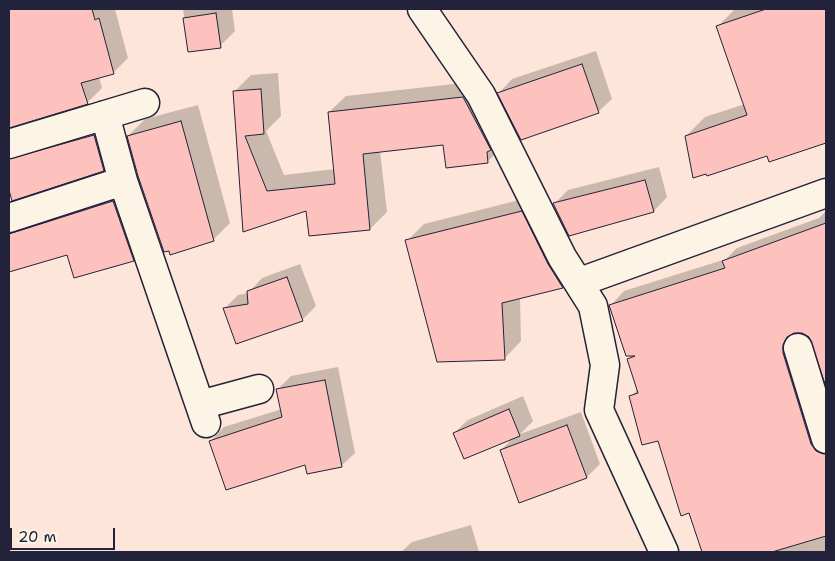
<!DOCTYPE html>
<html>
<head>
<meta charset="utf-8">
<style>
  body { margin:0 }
  #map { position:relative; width:835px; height:561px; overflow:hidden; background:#fde6d9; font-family:"Shantell Sans",sans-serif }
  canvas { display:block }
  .frame { position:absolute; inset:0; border:10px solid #22223b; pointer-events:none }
  .scale { position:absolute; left:10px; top:528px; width:105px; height:22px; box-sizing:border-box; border:2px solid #22223b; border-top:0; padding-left:6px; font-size:15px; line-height:18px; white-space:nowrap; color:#22223b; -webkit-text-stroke:4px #fcf5e5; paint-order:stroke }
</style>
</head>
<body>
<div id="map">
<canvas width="835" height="561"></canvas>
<div class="frame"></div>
<div class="scale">20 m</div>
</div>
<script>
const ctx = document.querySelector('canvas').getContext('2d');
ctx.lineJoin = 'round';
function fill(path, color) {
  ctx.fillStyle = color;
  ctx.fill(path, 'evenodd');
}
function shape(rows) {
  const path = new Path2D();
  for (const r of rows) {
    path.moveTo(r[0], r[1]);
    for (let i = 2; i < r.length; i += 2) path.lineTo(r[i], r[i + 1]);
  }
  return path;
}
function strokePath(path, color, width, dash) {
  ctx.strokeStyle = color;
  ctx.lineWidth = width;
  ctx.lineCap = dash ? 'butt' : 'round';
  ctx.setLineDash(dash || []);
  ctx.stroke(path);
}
const shadow = shape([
  [9,9,115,9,128,58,113,73,99,77,102,88,87,103,9,126],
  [183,9,232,9,235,31,220,46,189,51],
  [735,9,826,9,826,142,770,160,768,154,686,136,705,117,745,104,718,26],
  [596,51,612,99,598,112,499,93,512,79],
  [278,73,281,116,266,131,284,175,335,169,329,112,346,96,480,81,504,145,487,162,444,144,380,151,387,212,370,229,308,210,244,230,234,92,251,75],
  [198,105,230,223,213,240,128,136,145,119],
  [108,122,117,156,103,170,13,199,9,186,9,147],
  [659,167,667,197,654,211,554,204,568,190],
  [127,188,147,246,133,260,68,253,9,270,9,225],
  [539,195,580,270,563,287,520,298,521,341,504,359,407,241,424,224],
  [826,211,826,382,814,343,810,336,802,332,796,332,796,338,826,433,826,552,703,552,689,512,659,439,631,396,638,389,628,360,633,355,611,305,624,291,726,259,737,248,819,218],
  [300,264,316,306,302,320,225,308,238,295,248,293,262,278],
  [338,367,355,453,341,466,306,463,211,441,224,427,282,409,278,389,291,376],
  [523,396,533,421,520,434,581,412,600,464,587,477,501,450,514,437,454,433,468,420],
  [471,525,479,552,401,552,412,542]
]);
const building = shape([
  [9,9,92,9,95,20,99,18,114,74,81,83,88,104,9,128,9,9],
  [766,9,826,9,826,143,769,162,767,156,707,176,706,174,693,178,685,136,747,115,716,26,766,9],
  [216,13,221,48,188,52,183,18,216,13],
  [582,64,599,113,521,140,497,93,582,64],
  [261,89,264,134,245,136,267,191,335,184,328,112,463,97,491,150,487,152,488,163,446,168,443,145,363,154,370,230,309,236,306,211,243,232,233,91,261,89],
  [181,121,214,241,170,255,169,251,164,252,138,176,127,136,181,121],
  [94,135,104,171,12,201,9,190,9,159,94,135],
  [645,180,654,212,569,236,553,203,645,180],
  [113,201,134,261,74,278,67,255,9,272,9,234,113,201],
  [522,211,548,264,563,288,502,303,505,360,437,362,405,240,522,211],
  [826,223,826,387,809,337,802,333,794,333,787,337,783,345,783,353,811,444,816,451,826,454,826,536,772,552,702,552,689,513,681,516,658,441,642,445,629,396,638,393,627,359,635,356,626,356,609,305,725,268,722,261,826,223],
  [287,277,303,321,236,344,223,308,248,304,247,291,287,277],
  [325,380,342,467,307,474,305,465,226,490,209,441,282,417,276,389,325,380],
  [509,409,520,436,464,459,453,433,509,409],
  [567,425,587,478,519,503,500,450,567,425]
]);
const street = shape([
  [422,9,481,95,562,257,593,306,605,365,599,410,664,552],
  [105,115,123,181,206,423],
  [9,144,145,103],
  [9,218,123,181],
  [580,282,826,193],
  [798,348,826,439],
  [200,405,259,389]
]);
fill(shadow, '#0003');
fill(building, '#fec2be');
strokePath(building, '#22223b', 1);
strokePath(street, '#22223b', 31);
strokePath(street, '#fcf5e5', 28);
</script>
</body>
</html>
